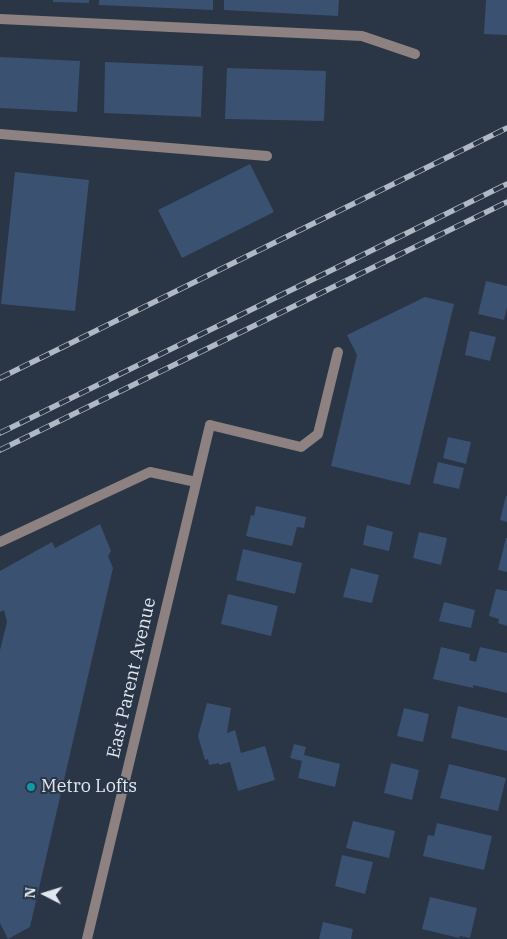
<!DOCTYPE html>
<html>
<head>
<meta charset="utf-8">
<style>
  body { margin:0 }
  #map { position:relative; width:507px; height:939px; overflow:hidden; background:#2a3545; font-family:"IBM Plex Serif",serif }
  canvas { display:block }
  .north { position:absolute; left:20px; top:869px; width:50px; height:50px; -webkit-text-stroke:4px #2a3545; paint-order:stroke; rotate:275deg; font-size:14px; font-weight:700; line-height:20px; text-align:center; color:#e0e7f1 }
  .north::after { content:''; display:block; margin:auto; width:18px; height:22px; background:#e0e7f1; clip-path:polygon(50% 0,100% 100%,50% 72%,0 100%) }
</style>
</head>
<body>
<div id="map">
<canvas width="507" height="939"></canvas>
<div class="north">N</div>
</div>
<script>
const ctx = document.querySelector('canvas').getContext('2d');
ctx.lineJoin = 'round';
function fill(path, color) {
  ctx.fillStyle = color;
  ctx.fill(path, 'evenodd');
}
function shape(rows) {
  const path = new Path2D();
  for (const r of rows) {
    path.moveTo(r[0], r[1]);
    for (let i = 2; i < r.length; i += 2) path.lineTo(r[i], r[i + 1]);
  }
  return path;
}
function strokePath(path, color, width, dash) {
  ctx.strokeStyle = color;
  ctx.lineWidth = width;
  ctx.lineCap = dash ? 'butt' : 'round';
  ctx.setLineDash(dash || []);
  ctx.stroke(path);
}
function drawText(font, color, halo, rows, align = 'center') {
  ctx.font = font + ' "IBM Plex Serif",serif';
  ctx.lineWidth = 4;
  ctx.setLineDash([]);
  ctx.textBaseline = 'middle';
  ctx.strokeStyle = halo;
  ctx.fillStyle = color;
  for (const [text, x, y, turn = 0] of rows) {
    ctx.save();
    ctx.translate(x, y);
    ctx.rotate((+turn || 0) * Math.PI / 180);
    ctx.textAlign = isNaN(turn) ? turn : align;
    if (halo) ctx.strokeText(text, 0, 0);
    ctx.fillText(text, 0, 0);
    ctx.restore();
  }
}
const building = shape([
  [53,0,89,0,89,3,53,2],
  [99,0,213,0,213,10,99,5],
  [224,0,339,0,338,16,224,10],
  [486,0,507,0,507,35,484,34],
  [0,57,80,61,77,112,0,108],
  [105,62,203,66,201,117,104,113],
  [227,68,326,71,324,121,225,119],
  [250,164,274,212,182,258,158,210],
  [15,172,89,180,75,311,1,304],
  [486,281,507,286,507,307,504,320,478,314],
  [425,297,454,304,410,485,331,466,357,355,347,335],
  [470,331,496,337,490,361,465,355],
  [448,437,471,442,466,464,443,458],
  [438,462,464,468,459,489,433,483],
  [506,496,507,496,507,522,500,520],
  [256,506,306,517,304,528,297,527,292,546,246,536,251,515,254,516],
  [100,524,111,551,108,556,113,568,30,927,8,939,0,923,0,650,7,622,4,610,0,612,0,571,52,542,55,548],
  [367,525,393,532,389,551,363,545],
  [419,532,447,538,441,565,413,558],
  [506,538,507,538,507,572,498,570],
  [243,549,302,563,295,594,236,580],
  [351,568,379,575,372,603,343,597],
  [496,589,507,591,507,626,498,623,499,619,489,616],
  [228,594,278,606,271,636,221,624],
  [444,602,475,610,471,628,439,621],
  [441,647,470,654,469,660,476,662,480,647,507,653,507,693,473,685,473,688,433,679],
  [207,703,231,708,227,733,235,730,241,753,265,746,275,780,238,791,230,762,219,765,219,763,209,765,208,759,205,760,198,736],
  [458,706,507,718,507,751,451,738],
  [404,708,429,714,423,742,397,736],
  [294,744,306,747,304,755,340,764,335,787,298,778,302,761,290,758],
  [391,763,419,770,412,800,384,793],
  [449,764,506,778,498,811,440,798],
  [353,821,395,831,389,858,346,848],
  [437,823,492,836,484,870,423,856,428,835,434,836],
  [342,855,373,862,365,894,335,886],
  [430,897,477,908,470,938,460,936,459,938,422,929],
  [323,922,353,929,351,939,319,939]
]);
const service = shape([
  [0,134,267,156],
  [210,425,301,447,318,434,338,352],
  [0,542,150,472,196,482]
]);
const minor = shape([
  [0,19,362,36,415,54],
  [87,939,210,425]
]);
const rail = shape([
  [0,378,507,128],
  [0,433,507,184],
  [0,450,507,202]
]);
const markers = [
  [31,787,5,"#0f9aa8"]
];
const streetNames = [
  ["East Parent Avenue",132,678,-77]
];
const poiNames = [
  ["Metro Lofts",41,787]
];
fill(building, '#3a5171');
strokePath(service, '#8d8181', 10);
strokePath(minor, '#8d8181', 10);
strokePath(rail, '#b0b8c3', 5.5);
strokePath(rail, '#2a3545', 4, [11]);
for (const [x, y, r, color] of markers) {
  const dot = new Path2D();
  dot.arc(x, y, r, 0, 2 * Math.PI);
  ctx.fillStyle = color;
  ctx.fill(dot);
  strokePath(dot, '#2a3545', 2);
}
drawText('18px', '#e0e7f1', '#2a3545', streetNames);
drawText('18px', '#e0e7f1', '#2a3545', poiNames, 'left');
</script>
</body>
</html>
